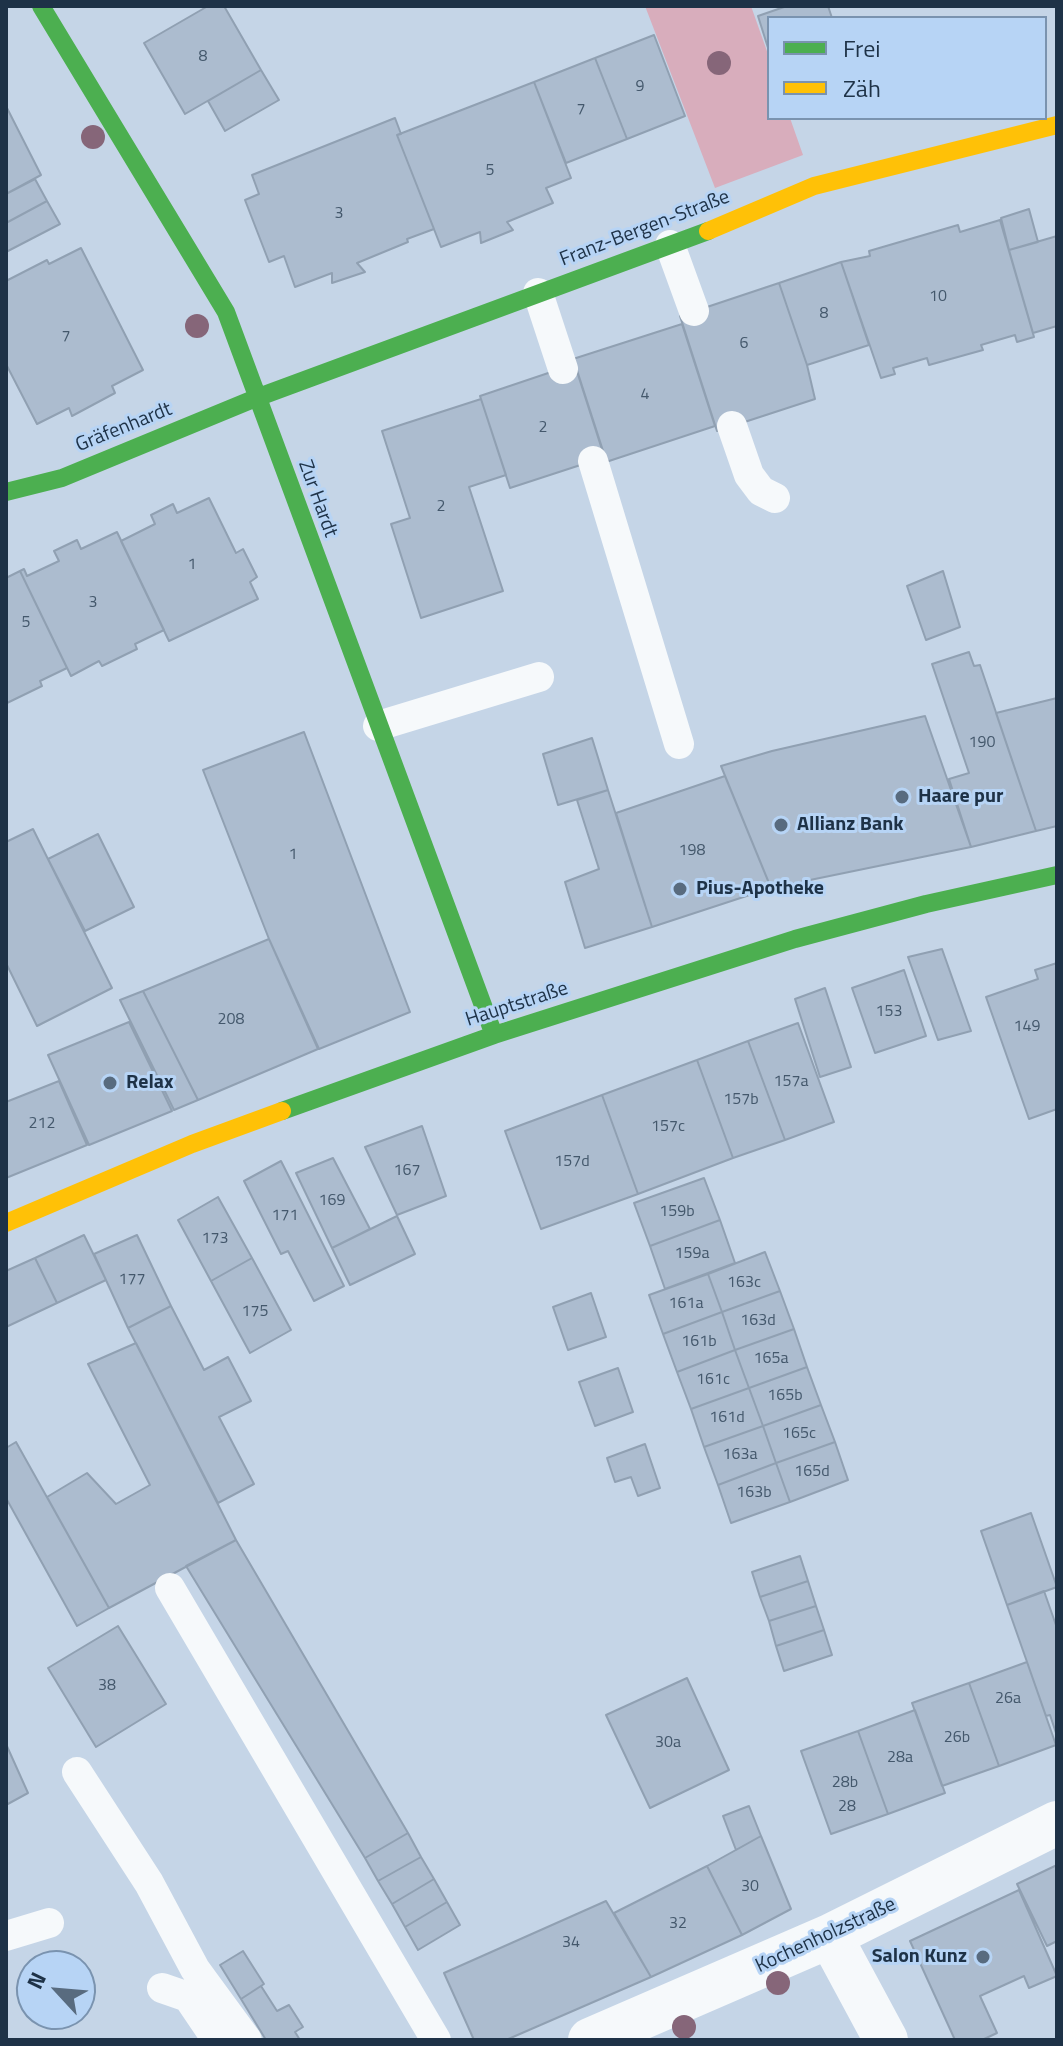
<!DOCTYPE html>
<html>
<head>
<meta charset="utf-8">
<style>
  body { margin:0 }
  #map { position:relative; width:1063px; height:2046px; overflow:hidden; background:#c5d5e7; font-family:"Titillium Web",sans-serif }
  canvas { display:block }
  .frame { position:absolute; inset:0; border:8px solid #1e3247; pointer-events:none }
  .legend { position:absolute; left:767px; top:16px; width:280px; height:104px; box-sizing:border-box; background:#b7d4f5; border:2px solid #7a93af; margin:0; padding:10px 14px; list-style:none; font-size:24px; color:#1e3247 }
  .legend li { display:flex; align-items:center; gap:16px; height:40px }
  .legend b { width:40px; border:2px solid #7a93af }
  .north { position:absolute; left:16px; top:1950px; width:80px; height:80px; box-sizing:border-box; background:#b7d4f5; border:2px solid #7a93af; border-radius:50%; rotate:296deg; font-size:22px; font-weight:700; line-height:32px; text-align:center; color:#1e3247 }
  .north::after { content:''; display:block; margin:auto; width:28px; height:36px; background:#586b7f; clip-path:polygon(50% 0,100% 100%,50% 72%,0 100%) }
</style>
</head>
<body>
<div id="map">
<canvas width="1063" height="2046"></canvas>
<div class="frame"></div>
<ul class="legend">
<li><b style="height:10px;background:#4caf50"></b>Frei</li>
<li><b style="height:10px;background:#ffc107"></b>Zäh</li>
</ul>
<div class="north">N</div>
</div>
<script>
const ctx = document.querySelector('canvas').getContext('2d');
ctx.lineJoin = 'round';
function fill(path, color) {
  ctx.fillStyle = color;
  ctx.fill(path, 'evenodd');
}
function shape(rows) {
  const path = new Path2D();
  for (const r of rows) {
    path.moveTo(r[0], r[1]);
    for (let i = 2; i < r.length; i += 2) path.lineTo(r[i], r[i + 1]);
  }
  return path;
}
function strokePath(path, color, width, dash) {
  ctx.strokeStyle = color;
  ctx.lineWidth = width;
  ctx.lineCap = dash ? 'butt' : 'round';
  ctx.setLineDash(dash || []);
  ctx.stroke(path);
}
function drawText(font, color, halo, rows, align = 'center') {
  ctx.font = font + ' "Titillium Web",sans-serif';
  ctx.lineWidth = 6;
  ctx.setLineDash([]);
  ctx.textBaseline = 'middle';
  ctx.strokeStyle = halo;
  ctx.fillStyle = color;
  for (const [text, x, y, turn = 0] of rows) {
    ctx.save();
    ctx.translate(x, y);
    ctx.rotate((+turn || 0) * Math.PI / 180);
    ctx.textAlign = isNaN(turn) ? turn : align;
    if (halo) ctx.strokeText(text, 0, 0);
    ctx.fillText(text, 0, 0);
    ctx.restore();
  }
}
const green = shape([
  [645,6,751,6,769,57,769,118,790,118,803,155,715,188]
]);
const building = shape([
  [208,6,224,6,261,70,185,114,144,43,208,6],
  [787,6,828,6,832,18,769,18,769,51,758,16,787,6],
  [654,35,685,116,627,139,595,58,654,35],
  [595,58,627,139,566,163,534,82,595,58],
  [261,70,279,100,225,131,208,101,261,70],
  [534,82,571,178,546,188,553,203,507,222,513,230,481,243,480,232,441,247,397,135,534,82],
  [7,108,41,175,6,194,6,109,7,108],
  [395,118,401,134,397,135,434,229,407,239,408,242,357,263,365,272,332,283,332,273,295,287,284,256,269,262,245,200,259,194,252,175,395,118],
  [35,179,47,201,6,223,6,194,35,179],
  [47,201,60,224,6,252,6,223,47,201],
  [1029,209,1038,242,1009,250,1001,218,1029,209],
  [1000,220,1034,337,1017,342,1015,335,981,345,983,350,929,365,927,358,893,368,895,374,881,378,841,262,870,256,869,251,958,225,960,232,1000,220],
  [1057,236,1057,326,1033,333,1009,250,1057,236],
  [81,248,143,370,112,386,115,393,72,416,69,408,37,424,6,364,6,281,47,260,49,264,81,248],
  [841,262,869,345,807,365,779,283,841,262],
  [779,283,807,365,815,399,717,431,680,316,779,283],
  [682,324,715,426,606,462,573,359,682,324],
  [575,364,605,457,510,488,480,396,575,364],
  [481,399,506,475,469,487,503,591,421,618,391,524,410,518,382,431,481,399],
  [209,498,236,553,243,549,257,577,250,582,258,599,169,641,121,541,155,524,151,515,173,504,177,513,209,498],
  [117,532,164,630,135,644,137,649,102,666,99,661,71,676,20,571,24,569,27,576,59,561,54,551,77,540,81,549,117,532],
  [20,571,67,668,40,681,42,686,7,703,6,578,20,571],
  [943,571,960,627,926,640,907,586,943,571],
  [969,652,974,666,980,665,1036,831,971,847,949,779,969,773,932,664,969,652],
  [1057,698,1057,826,1036,831,996,713,1057,698],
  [925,716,971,847,771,888,721,766,772,751,925,716],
  [304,732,410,1012,319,1049,269,939,203,770,304,732],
  [592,738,608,790,558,805,543,754,592,738],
  [725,776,771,888,652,927,616,813,725,776],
  [608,790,652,927,585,948,565,882,599,869,577,800,608,790],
  [33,829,112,988,37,1026,6,963,6,842,33,829],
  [98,834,134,907,85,931,48,859,98,834],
  [269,939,318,1049,198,1100,143,991,269,939],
  [942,949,971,1031,938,1040,908,957,942,949],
  [1057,963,1057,1109,1029,1119,986,997,1038,979,1035,970,1057,963],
  [904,970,926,1036,875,1053,852,988,904,970],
  [825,988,851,1067,820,1077,795,999,825,988],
  [143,991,198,1100,174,1110,120,1000,143,991],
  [129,1022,172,1111,89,1145,48,1055,129,1022],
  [798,1023,834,1122,785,1140,748,1041,798,1023],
  [748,1041,785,1140,733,1158,697,1060,748,1041],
  [697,1060,733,1158,638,1194,602,1095,697,1060],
  [59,1081,87,1145,6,1178,6,1102,59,1081],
  [602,1095,638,1194,541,1229,505,1131,602,1095],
  [422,1126,446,1196,397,1215,365,1147,422,1126],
  [333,1158,370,1229,332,1248,296,1173,333,1158],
  [281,1161,344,1286,314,1301,288,1251,281,1254,244,1181,281,1161],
  [704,1178,720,1220,650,1246,634,1203,704,1178],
  [218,1197,252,1258,211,1281,178,1220,218,1197],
  [397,1216,415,1254,350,1285,332,1248,397,1216],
  [720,1220,735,1263,665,1289,650,1246,720,1220],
  [84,1235,106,1280,57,1303,35,1258,84,1235],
  [137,1235,171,1306,128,1328,94,1254,137,1235],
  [765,1252,780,1291,722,1312,708,1274,765,1252],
  [35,1258,57,1303,6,1327,6,1271,35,1258],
  [252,1258,291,1330,250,1353,211,1281,252,1258],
  [708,1274,722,1312,663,1334,649,1295,708,1274],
  [780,1291,794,1329,735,1350,722,1312,780,1291],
  [591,1293,606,1337,568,1350,553,1307,591,1293],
  [171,1306,204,1370,228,1357,251,1401,219,1417,254,1484,218,1503,128,1328,171,1306],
  [722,1312,735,1350,677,1372,663,1334,722,1312],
  [794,1329,807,1367,749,1388,735,1350,794,1329],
  [136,1343,236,1540,109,1608,47,1497,87,1473,116,1504,150,1485,88,1364,136,1343],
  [735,1350,749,1388,691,1409,677,1372,735,1350],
  [807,1367,821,1405,763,1426,749,1388,807,1367],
  [618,1368,633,1412,595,1426,579,1382,618,1368],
  [749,1388,763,1426,704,1447,691,1409,749,1388],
  [821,1405,835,1442,776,1463,763,1426,821,1405],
  [763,1426,776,1463,718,1485,704,1447,763,1426],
  [16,1442,109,1608,77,1626,6,1498,6,1448,16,1442],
  [835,1442,848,1480,790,1502,776,1463,835,1442],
  [645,1444,660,1488,638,1496,631,1477,615,1482,607,1458,645,1444],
  [776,1463,790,1502,731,1523,718,1485,776,1463],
  [1031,1513,1057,1587,1007,1605,981,1531,1031,1513],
  [236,1540,408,1833,365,1858,186,1566,236,1540],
  [800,1556,808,1581,760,1597,752,1572,800,1556],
  [808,1581,816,1606,769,1621,760,1597,808,1581],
  [1044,1591,1057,1628,1057,1736,1050,1715,1046,1716,1007,1605,1044,1591],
  [816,1606,824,1630,776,1646,769,1621,816,1606],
  [118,1626,166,1704,96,1747,48,1668,118,1626],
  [824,1630,832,1655,784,1671,776,1646,824,1630],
  [1027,1662,1056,1745,999,1766,969,1683,1027,1662],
  [687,1678,729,1770,650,1808,606,1715,687,1678],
  [969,1683,999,1766,942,1786,912,1703,969,1683],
  [915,1710,945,1793,888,1814,858,1731,915,1710],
  [858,1731,888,1814,831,1834,801,1751,858,1731],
  [6,1744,28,1793,6,1805,6,1744],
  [749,1806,761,1836,736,1850,723,1816,749,1806],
  [408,1833,421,1857,378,1881,365,1858,408,1833],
  [761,1836,791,1909,742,1935,707,1866,761,1836],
  [421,1857,434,1879,392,1904,378,1881,421,1857],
  [1057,1865,1057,1941,1047,1946,1017,1884,1057,1865],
  [707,1866,742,1935,651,1977,614,1913,707,1866],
  [434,1879,447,1902,405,1927,392,1904,434,1879],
  [1019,1890,1057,1976,1029,1988,1024,1976,980,1996,997,2033,982,2040,955,2040,910,1941,1019,1890],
  [606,1901,651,1977,506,2040,474,2040,444,1973,606,1901],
  [447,1902,460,1925,418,1950,405,1927,447,1902],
  [243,1951,264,1984,241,1999,220,1965,243,1951],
  [261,1986,277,2011,289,2005,303,2027,295,2032,300,2040,266,2040,241,1999,261,1986]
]);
const lane = shape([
  [670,245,694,311],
  [538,293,563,369],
  [732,426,749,475,761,491,775,498],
  [593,461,679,744],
  [378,726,539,677],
  [170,1588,436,2040],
  [77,1772,149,1883,195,1969,247,2040],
  [6,1936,49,1923],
  [162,1988,188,1997,217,2040]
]);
const street = shape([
  [830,1936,886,2040],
  [590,2040,830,1936,1057,1823]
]);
const fast = shape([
  [41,6,226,312,494,1035],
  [6,492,62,478,256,398,708,231],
  [282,1111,494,1035,795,939,926,904,1057,875]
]);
const slow = shape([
  [708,231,814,186,1057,125],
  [6,1223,192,1144,282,1111]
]);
const trees = [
  [719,63],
  [93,137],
  [197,326],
  [778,1983],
  [684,2027]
];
const markers = [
  [902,797,8,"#586b7f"],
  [781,825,8,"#586b7f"],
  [680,889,8,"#586b7f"],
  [110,1083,8,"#586b7f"],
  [983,1957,8,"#586b7f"]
];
const numberNames = [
  ["8",203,57],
  ["9",640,87],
  ["7",581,110],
  ["5",490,171],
  ["3",339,214],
  ["10",938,297],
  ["8",824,314],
  ["7",66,337],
  ["6",744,344],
  ["4",645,395],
  ["2",543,428],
  ["2",441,507],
  ["1",192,565],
  ["3",93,603],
  ["5",26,623],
  ["190",982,743],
  ["198",692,851],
  ["1",293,855],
  ["153",889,1012],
  ["208",231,1020],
  ["149",1027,1027],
  ["157a",791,1082],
  ["157b",741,1100],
  ["212",42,1124],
  ["157c",668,1127],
  ["157d",572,1162],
  ["167",407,1171],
  ["169",332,1201],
  ["159b",677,1212],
  ["171",285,1216],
  ["173",215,1239],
  ["159a",692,1254],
  ["177",132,1280],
  ["163c",744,1283],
  ["161a",686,1304],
  ["175",255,1312],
  ["163d",758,1321],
  ["161b",699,1342],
  ["165a",771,1359],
  ["161c",713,1380],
  ["165b",785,1396],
  ["161d",727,1418],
  ["165c",799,1434],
  ["163a",740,1455],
  ["165d",812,1472],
  ["163b",754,1493],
  ["38",107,1686],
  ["26a",1008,1699],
  ["26b",957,1738],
  ["30a",668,1743],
  ["28a",900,1758],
  ["28b",845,1783],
  ["28",847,1807],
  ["30",750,1887],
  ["32",678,1924],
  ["34",571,1943]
];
const streetNames = [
  ["Franz-Bergen-Straße",645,229,-21],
  ["Gräfenhardt",124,428,-22],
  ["Zur Hardt",317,499,70],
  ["Hauptstraße",517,1005,-18],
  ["Kochenholzstraße",826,1936,-25]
];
const poiNames = [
  ["Haare pur",918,797],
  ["Allianz Bank",797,825],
  ["Pius-Apotheke",696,889],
  ["Relax",126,1083],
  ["Salon Kunz",967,1957,"right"]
];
fill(green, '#d8adbc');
fill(building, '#acbccf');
strokePath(building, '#90a0b2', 2);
strokePath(lane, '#f6f9fb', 30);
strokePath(street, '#f6f9fb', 44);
strokePath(fast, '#4caf50', 18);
strokePath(slow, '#ffc107', 18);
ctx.fillStyle = '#866679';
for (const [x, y] of trees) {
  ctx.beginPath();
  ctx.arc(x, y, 12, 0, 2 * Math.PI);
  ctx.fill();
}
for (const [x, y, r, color] of markers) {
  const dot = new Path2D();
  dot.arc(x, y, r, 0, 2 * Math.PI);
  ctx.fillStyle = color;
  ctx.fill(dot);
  strokePath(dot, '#b7d4f5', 3);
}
drawText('16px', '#44586c', null, numberNames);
drawText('20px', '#1e3247', '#b7d4f5', streetNames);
drawText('bold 20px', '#1e3247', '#b7d4f5', poiNames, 'left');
</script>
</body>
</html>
